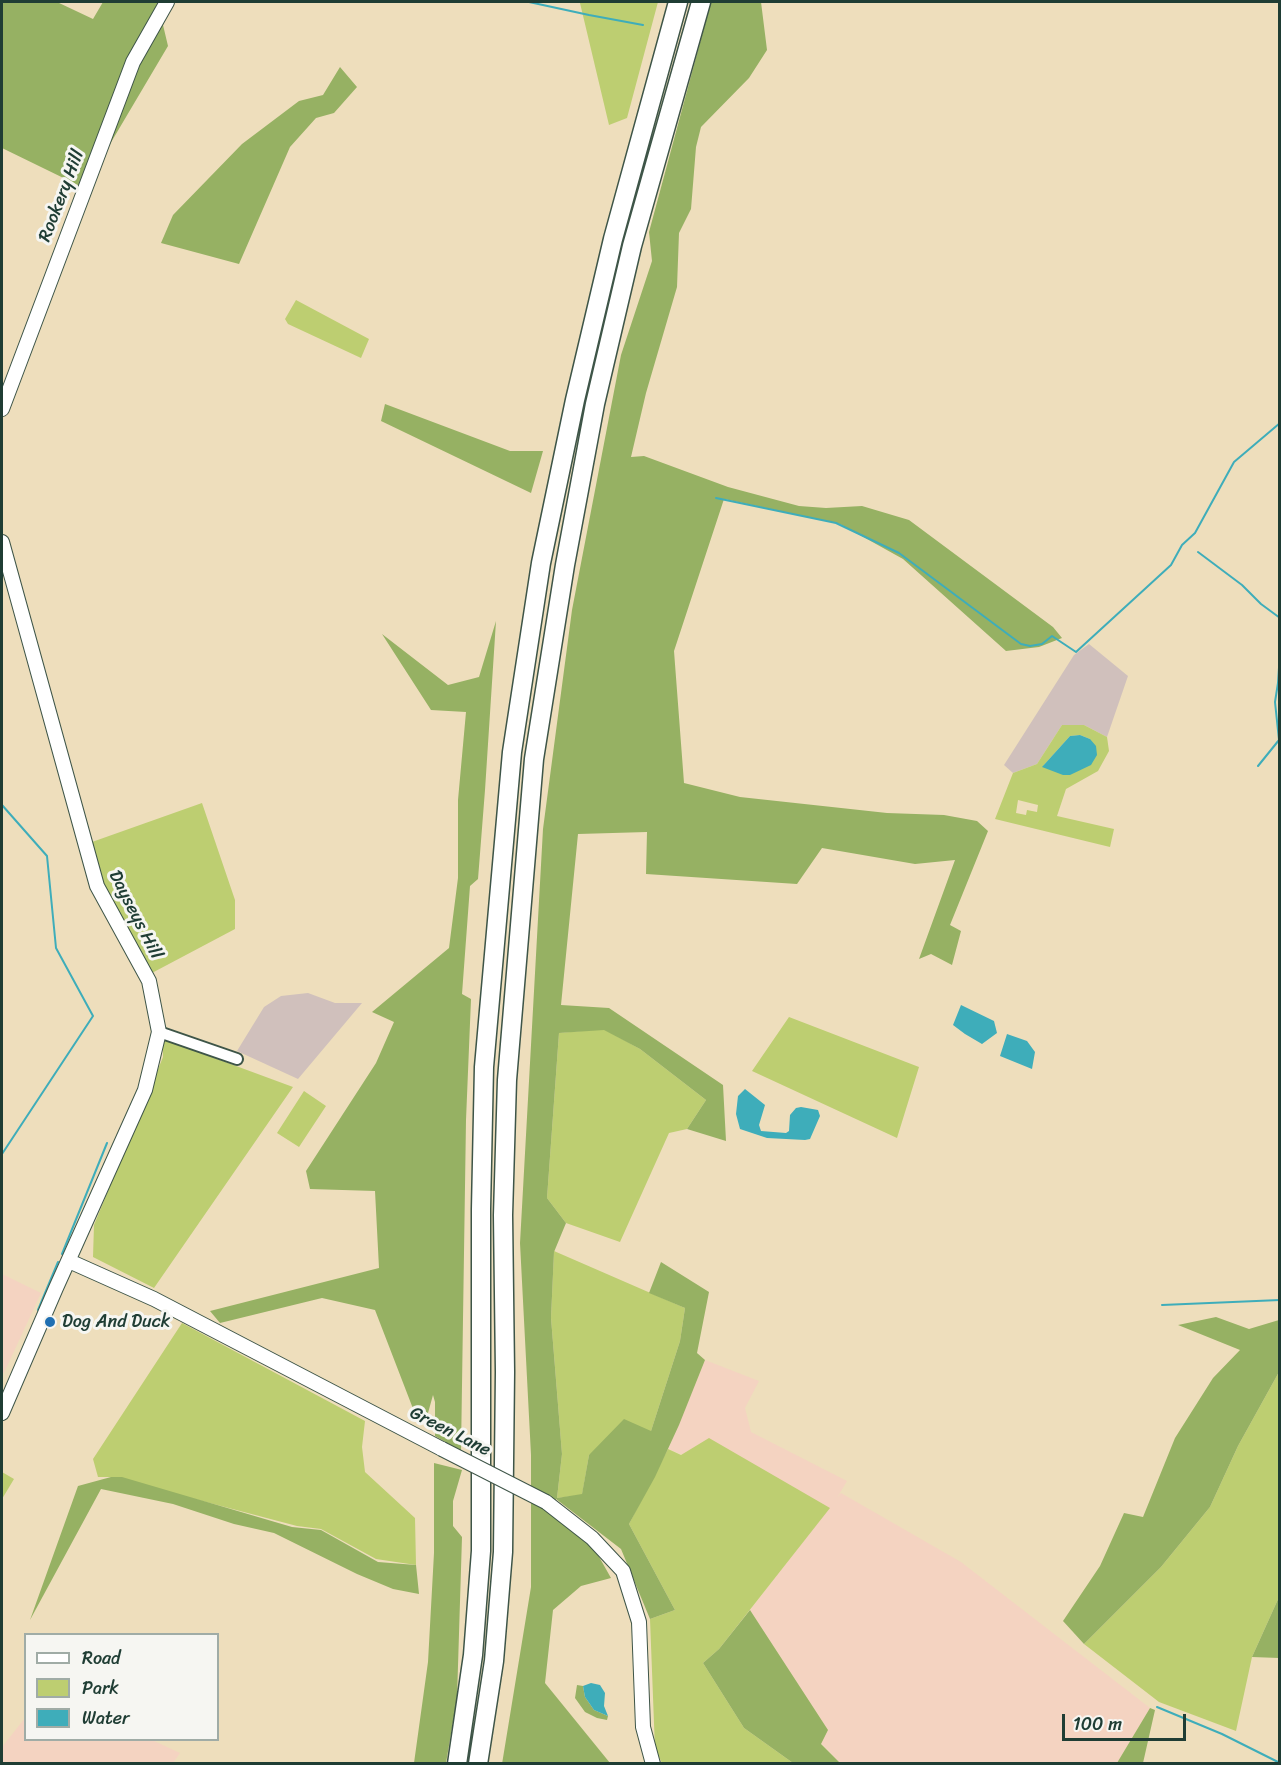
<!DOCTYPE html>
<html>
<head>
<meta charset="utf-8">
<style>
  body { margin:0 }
  #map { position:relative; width:1281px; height:1765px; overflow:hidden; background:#eedebc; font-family:Sriracha,sans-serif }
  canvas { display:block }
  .frame { position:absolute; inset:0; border:3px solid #1f3d34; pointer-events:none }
  .legend { position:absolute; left:24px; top:1633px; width:195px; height:108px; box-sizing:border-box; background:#f6f6f2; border:2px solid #a0aca6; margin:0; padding:8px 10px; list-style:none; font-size:18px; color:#1f3d34 }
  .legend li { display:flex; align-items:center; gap:12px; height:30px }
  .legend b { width:30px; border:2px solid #a0aca6 }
  .scale { position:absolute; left:1062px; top:1714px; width:124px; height:27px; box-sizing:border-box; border:3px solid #1f3d34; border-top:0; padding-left:8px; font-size:18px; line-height:21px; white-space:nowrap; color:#1f3d34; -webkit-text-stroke:4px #f6f6f2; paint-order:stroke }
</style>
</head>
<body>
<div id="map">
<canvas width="1281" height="1765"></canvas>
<div class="frame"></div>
<ul class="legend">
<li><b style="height:8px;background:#fff"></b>Road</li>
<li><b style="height:16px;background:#bdce71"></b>Park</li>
<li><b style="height:16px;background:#3eadba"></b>Water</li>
</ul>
<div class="scale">100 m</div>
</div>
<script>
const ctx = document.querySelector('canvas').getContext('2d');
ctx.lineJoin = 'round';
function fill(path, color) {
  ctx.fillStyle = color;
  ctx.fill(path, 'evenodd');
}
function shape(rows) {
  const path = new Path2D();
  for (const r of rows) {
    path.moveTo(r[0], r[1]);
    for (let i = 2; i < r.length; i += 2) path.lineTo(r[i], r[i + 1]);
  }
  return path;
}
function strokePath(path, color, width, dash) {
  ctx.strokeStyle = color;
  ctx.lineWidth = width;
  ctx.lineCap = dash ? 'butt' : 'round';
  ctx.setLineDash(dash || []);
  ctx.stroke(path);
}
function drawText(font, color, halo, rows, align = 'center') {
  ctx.font = font + ' Sriracha,sans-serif';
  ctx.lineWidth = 6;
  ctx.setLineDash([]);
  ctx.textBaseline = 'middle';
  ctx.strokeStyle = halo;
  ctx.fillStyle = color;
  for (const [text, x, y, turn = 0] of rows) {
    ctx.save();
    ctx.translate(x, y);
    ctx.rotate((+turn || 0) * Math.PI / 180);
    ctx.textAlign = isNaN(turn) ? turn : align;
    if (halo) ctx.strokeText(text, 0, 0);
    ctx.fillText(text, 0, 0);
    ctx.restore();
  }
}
const built = shape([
  [2,1274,41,1293,4,1373,2,1373],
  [705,1360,759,1381,745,1408,751,1432,847,1481,837,1498,841,1493,961,1562,1150,1708,1117,1763,840,1763,821,1743,828,1730,750,1610,829,1508,668,1449],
  [25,1718,26,1740,152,1740,180,1753,173,1763,2,1763,2,1747]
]);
const industrial = shape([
  [1089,644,1128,676,1107,737,1084,725,1062,725,1037,764,1013,773,1004,765,1074,655],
  [308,993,335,1003,362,1003,298,1079,237,1051,264,1007,281,996]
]);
const green = shape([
  [586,2,658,2,627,118,609,125,580,3],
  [296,300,369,339,361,358,288,324,285,319],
  [1062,725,1084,725,1107,737,1109,751,1098,771,1066,789,1057,816,1114,829,1110,847,995,819,1013,773,1037,764],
  [1080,735,1090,739,1043,766,1070,736],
  [1018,800,1038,805,1037,812,1027,810,1026,815,1016,813],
  [202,803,235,900,235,929,150,974,103,884,92,842],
  [789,1017,919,1067,897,1138,752,1071],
  [604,1029,640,1049,706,1100,687,1129,669,1133,620,1242,566,1223,547,1198,559,1033],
  [163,1039,293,1087,154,1288,93,1257,94,1225,163,1057],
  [304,1091,326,1106,299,1147,277,1133],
  [554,1251,685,1308,680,1341,651,1431,589,1455,582,1495,557,1498,562,1454,551,1318],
  [182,1323,365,1421,362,1447,365,1472,415,1518,416,1565,376,1559,321,1529,297,1526,111,1477,98,1477,93,1459],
  [1279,1372,1279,1597,1252,1657,1236,1731,1159,1702,1084,1644,1161,1567,1210,1507,1238,1446],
  [709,1438,830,1508,719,1649,703,1663,744,1728,793,1763,662,1763,655,1749,650,1619,675,1610,629,1524,668,1449,681,1455],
  [2,1472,14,1479,2,1499]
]);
const forest = shape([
  [2,2,57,2,93,19,103,2,173,2,163,25,168,46,84,188,2,148],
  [711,2,761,2,767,50,749,78,701,127,696,147,691,209,679,233,677,287,646,393,631,457,644,456,728,487,799,506,826,508,862,506,909,520,1053,627,1062,638,1039,647,1006,651,903,559,840,524,724,499,674,651,684,783,740,797,887,813,944,815,977,821,988,831,950,925,961,931,952,965,931,954,919,959,955,860,915,864,822,848,797,884,646,874,647,832,578,834,561,1005,609,1008,723,1085,726,1141,687,1129,706,1100,640,1049,604,1030,559,1033,547,1198,566,1223,554,1252,551,1318,562,1454,557,1498,582,1494,589,1455,624,1419,651,1431,680,1341,685,1308,649,1293,661,1262,709,1292,697,1353,705,1360,679,1425,655,1477,629,1524,675,1610,650,1619,621,1549,556,1499,554,1516,585,1539,598,1555,611,1578,581,1586,553,1610,545,1683,610,1763,502,1764,531,1587,531,1455,520,1243,543,829,572,610,621,355,652,261,649,232],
  [340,67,357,87,334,113,316,118,290,147,239,264,161,243,173,215,242,144,299,101,323,95],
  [385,404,510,451,543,451,531,493,381,421],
  [496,621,485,790,478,879,470,886,462,994,471,999,466,1120,461,1451,435,1436,435,1402,433,1395,428,1413,417,1419,375,1310,322,1298,220,1323,210,1311,379,1268,375,1191,310,1189,306,1171,376,1063,394,1022,372,1012,449,948,458,878,458,800,466,712,431,710,382,634,448,685,479,677],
  [1216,1317,1249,1329,1279,1320,1279,1372,1238,1446,1210,1507,1161,1567,1084,1644,1063,1621,1100,1566,1124,1513,1143,1517,1175,1438,1213,1378,1240,1350,1178,1325],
  [434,1463,462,1470,453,1501,453,1526,462,1537,457,1698,446,1763,414,1763,428,1662,434,1553],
  [111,1477,122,1477,292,1527,321,1530,378,1562,416,1565,419,1594,393,1589,357,1574,274,1533,234,1524,173,1504,101,1489,30,1620,78,1486],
  [1279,1597,1279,1658,1252,1657],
  [750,1610,828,1730,821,1744,840,1763,793,1763,744,1728,703,1663,719,1649],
  [577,1685,583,1686,585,1697,594,1710,608,1716,607,1720,597,1718,585,1712,575,1698],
  [1150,1708,1155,1710,1143,1763,1117,1763]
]);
const water = shape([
  [1080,735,1090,739,1096,746,1097,755,1091,765,1070,775,1063,775,1042,767,1070,736],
  [961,1005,994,1021,997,1033,982,1044,965,1034,953,1025],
  [1007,1034,1027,1041,1035,1052,1032,1069,1000,1056],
  [745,1089,765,1105,759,1125,761,1131,786,1133,789,1131,790,1115,796,1108,801,1107,818,1110,820,1116,810,1139,805,1140,767,1138,740,1129,736,1114,738,1096],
  [591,1683,600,1685,605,1693,604,1706,608,1716,594,1710,585,1697,583,1686]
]);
const stream = shape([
  [529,2,589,15,643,25],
  [716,498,836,523,899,553,1021,644,1030,646,1042,644,1052,636,1076,652,1171,565,1182,545,1195,533,1234,462,1280,423],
  [1198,552,1242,585,1261,604,1280,618],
  [1258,766,1279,740,1275,702,1278,683,1280,652],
  [2,805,47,856,56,948,93,1016,2,1154],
  [62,1254,107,1143],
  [1162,1305,1280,1300],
  [38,1310,58,1262],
  [1157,1707,1222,1734,1280,1763]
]);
const street = shape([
  [159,1032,237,1059]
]);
const secondary = shape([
  [2,409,133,62,167,2],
  [2,542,97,886,149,981,159,1032,145,1090,56,1288,2,1413],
  [69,1261,154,1299,442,1449],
  [546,1502,592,1538,623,1571,639,1622,643,1727,653,1764]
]);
const highway = shape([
  [457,1764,473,1655,481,1551,481,1209,484,1067,512,752,541,563,575,400,613,239,678,2],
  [478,1764,494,1661,503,1552,505,1372,503,1215,507,1080,534,759,565,565,595,404,632,246,701,2]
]);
const secondaryBridge = shape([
  [442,1449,546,1502]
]);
const markers = [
  [50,1322,6,"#1f6fb2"]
];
const streetNames = [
  ["Rookery Hill",62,196,-69],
  ["Dayseys Hill",135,915,63],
  ["Green Lane",450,1432,27]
];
const poiNames = [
  ["Dog And Duck",62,1322]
];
fill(built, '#f4d3c1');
fill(industrial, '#d0c0bc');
fill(green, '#bdce71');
fill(forest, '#96b163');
fill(water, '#3eadba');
strokePath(stream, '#3eadba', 2);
strokePath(street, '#3e5548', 14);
strokePath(secondary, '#3e5548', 16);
strokePath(highway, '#3e5548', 21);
strokePath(street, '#fff', 10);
strokePath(secondary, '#fff', 14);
strokePath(highway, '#fff', 18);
strokePath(secondaryBridge, '#3e5548', 16, []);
strokePath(secondaryBridge, '#fff', 14);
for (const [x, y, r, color] of markers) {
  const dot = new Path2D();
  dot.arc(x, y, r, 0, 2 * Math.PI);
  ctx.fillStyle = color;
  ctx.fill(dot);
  strokePath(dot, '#f6f6f2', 2);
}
drawText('18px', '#1f3d34', '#f6f6f2', streetNames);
drawText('18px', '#1f3d34', '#f6f6f2', poiNames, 'left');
</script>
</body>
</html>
